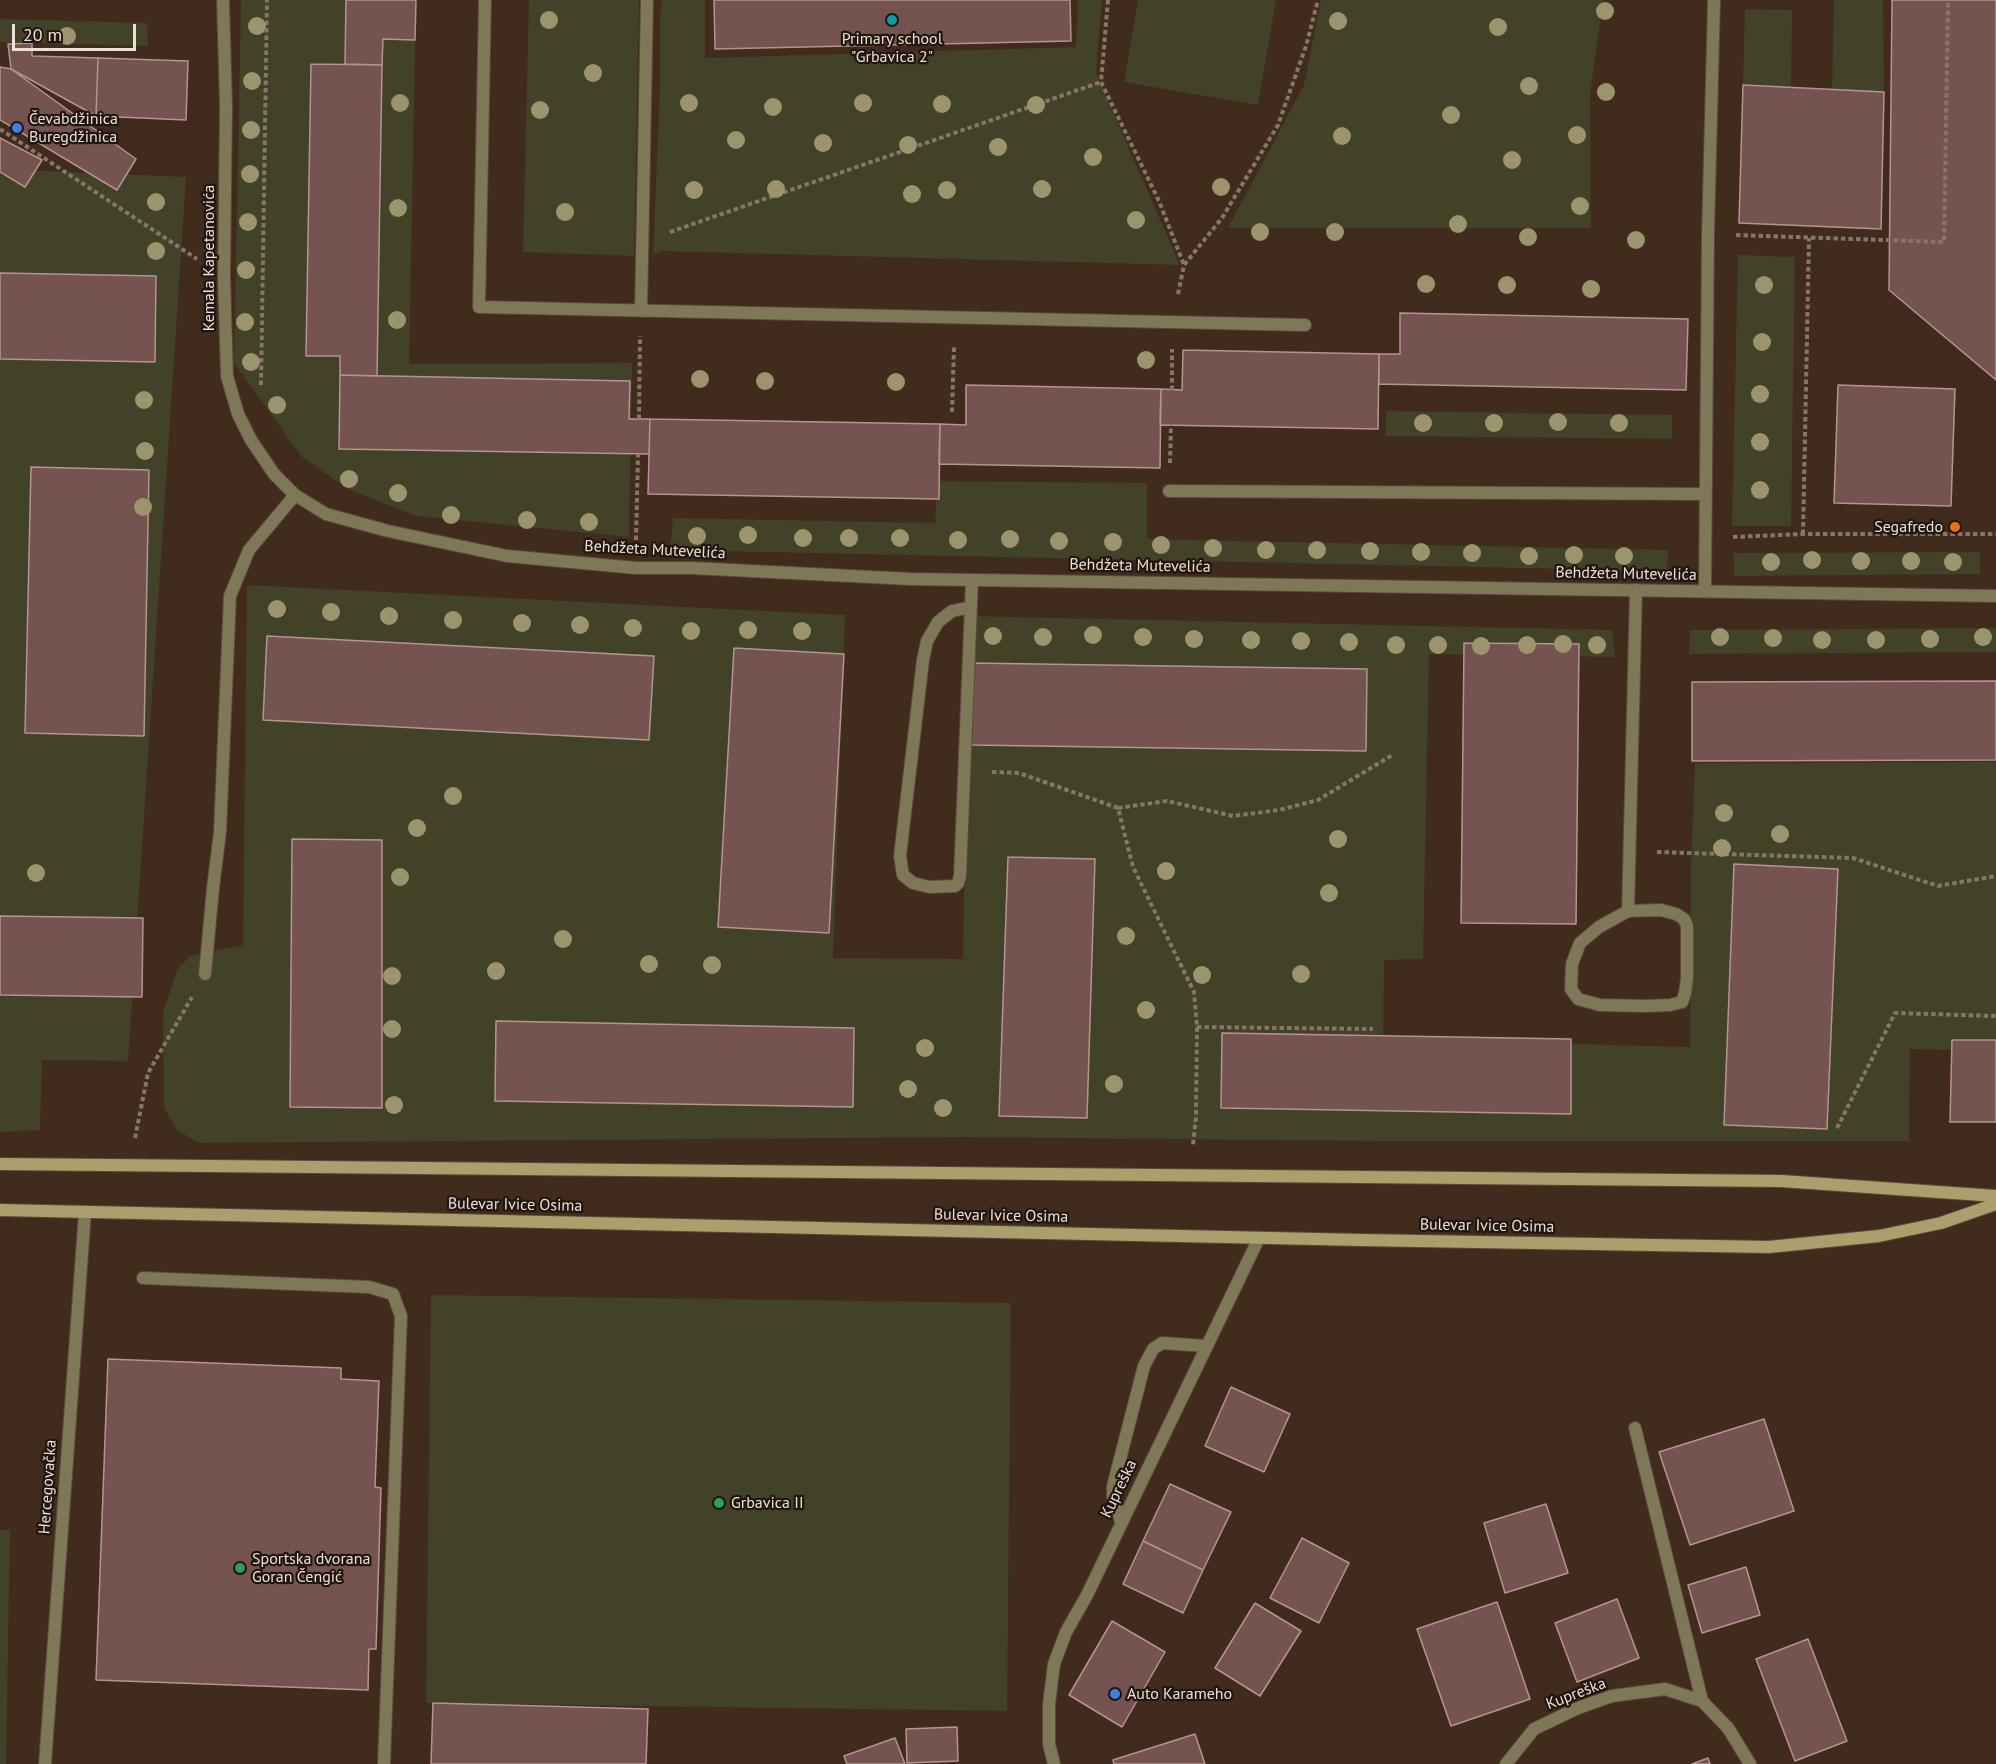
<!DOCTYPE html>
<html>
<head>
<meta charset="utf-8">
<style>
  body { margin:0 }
  #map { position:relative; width:1996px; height:1764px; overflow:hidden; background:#412b1d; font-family:"PT Sans",sans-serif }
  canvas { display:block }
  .scale { position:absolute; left:12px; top:24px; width:124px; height:27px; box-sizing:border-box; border:3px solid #eedfd7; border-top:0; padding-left:8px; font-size:18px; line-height:21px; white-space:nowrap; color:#eedfd7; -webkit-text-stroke:4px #201610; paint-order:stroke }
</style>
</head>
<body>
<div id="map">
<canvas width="1996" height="1764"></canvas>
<div class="scale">20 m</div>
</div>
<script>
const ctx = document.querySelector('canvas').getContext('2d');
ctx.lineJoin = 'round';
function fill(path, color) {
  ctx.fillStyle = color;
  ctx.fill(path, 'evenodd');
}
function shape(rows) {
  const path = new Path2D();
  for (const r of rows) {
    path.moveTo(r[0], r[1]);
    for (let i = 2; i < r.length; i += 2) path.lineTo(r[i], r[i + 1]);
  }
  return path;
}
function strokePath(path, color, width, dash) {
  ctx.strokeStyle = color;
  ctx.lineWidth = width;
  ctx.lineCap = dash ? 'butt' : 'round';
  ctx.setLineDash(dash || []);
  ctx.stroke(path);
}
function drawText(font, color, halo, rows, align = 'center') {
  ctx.font = font + ' "PT Sans",sans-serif';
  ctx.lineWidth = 4.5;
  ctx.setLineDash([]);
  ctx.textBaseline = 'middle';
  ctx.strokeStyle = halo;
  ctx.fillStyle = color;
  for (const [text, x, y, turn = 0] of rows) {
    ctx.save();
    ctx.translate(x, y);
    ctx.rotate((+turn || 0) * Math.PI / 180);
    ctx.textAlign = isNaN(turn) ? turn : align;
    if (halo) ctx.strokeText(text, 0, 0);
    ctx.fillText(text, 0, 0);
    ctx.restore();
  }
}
const green = shape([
  [241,0,416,0,409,364,632,363,629,537,416,516,348,489,302,457,234,363],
  [529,0,639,0,634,256,523,252],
  [662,0,705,0,705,58,1076,47,1078,0,1102,0,1096,73,1180,265,662,251,653,255,660,88,660,17],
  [1138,0,1276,0,1258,105,1124,82],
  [1321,0,1603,0,1590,95,1591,228,1228,228,1304,85],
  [1834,0,1883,0,1884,92,1832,90],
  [1745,9,1792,10,1791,87,1743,84],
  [0,19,147,23,148,46,0,42],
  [0,169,186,177,128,1061,42,1060,40,1130,0,1132],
  [1738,255,1795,257,1791,526,1732,526],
  [1386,411,1672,415,1672,439,1386,436],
  [937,481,1147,483,1147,539,1668,550,1667,571,670,550,673,518,935,523],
  [1980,552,1980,574,1734,576,1734,553],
  [247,585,845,615,833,958,963,959,968,616,1612,630,1615,657,1429,654,1423,959,1384,960,1383,1059,1384,1039,1690,1047,1691,866,1695,763,1996,762,1996,1051,1910,1049,1909,1141,1382,1141,962,1137,199,1143,177,1130,164,1108,163,1013,177,970,190,956,243,945],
  [1996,628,1996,652,1689,654,1690,630],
  [431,1295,1011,1303,1007,1711,426,1703],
  [0,1530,10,1530,6,1764,0,1764]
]);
const building = shape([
  [346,0,416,0,415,40,383,39,382,65,345,64,346,0],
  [714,0,1070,0,1071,41,715,49,714,0],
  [1892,0,1996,0,1996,380,1889,290,1892,0],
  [32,43,32,56,98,58,96,116,11,69,8,44,32,43],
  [98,58,188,61,186,120,96,116,98,58],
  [311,64,382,65,377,376,340,375,340,356,306,356,311,64],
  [0,67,11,69,136,159,117,190,0,120,0,67],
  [1743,85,1884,92,1881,229,1739,223,1743,85],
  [0,138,42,160,25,187,0,172,0,138],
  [0,273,156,276,155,362,0,359,0,273],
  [1400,313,1688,319,1686,390,1379,384,1379,354,1400,354,1400,313],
  [1183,350,1379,354,1378,429,1160,425,1161,389,1182,390,1183,350],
  [340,375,630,381,629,419,650,419,649,454,339,449,340,375],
  [966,385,1161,389,1160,468,939,464,940,424,966,425,966,385],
  [1838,385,1955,389,1951,506,1834,503,1838,385],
  [650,419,940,424,939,499,648,494,650,419],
  [31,467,149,470,144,736,25,733,31,467],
  [267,636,654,656,649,740,263,720,267,636],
  [1464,643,1579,644,1576,924,1461,923,1464,643],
  [734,648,844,654,829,933,718,927,734,648],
  [971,663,1367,669,1366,751,970,745,971,663],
  [1996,681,1996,760,1692,761,1692,682,1996,681],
  [292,839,382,840,382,1108,290,1107,292,839],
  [1008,857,1095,859,1087,1118,999,1116,1008,857],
  [1734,864,1838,869,1827,1129,1724,1125,1734,864],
  [0,916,143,918,142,997,0,995,0,916],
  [496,1021,854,1028,853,1107,495,1101,496,1021],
  [1222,1033,1571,1039,1571,1114,1221,1108,1222,1033],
  [1952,1040,1996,1040,1996,1122,1950,1122,1952,1040],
  [108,1359,341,1368,341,1379,379,1381,375,1487,381,1488,376,1649,369,1649,368,1690,96,1680,108,1359],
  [1231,1387,1290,1414,1264,1472,1205,1446,1231,1387],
  [1764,1419,1794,1511,1690,1545,1659,1452,1764,1419],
  [1170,1484,1231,1512,1203,1570,1143,1541,1170,1484],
  [1546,1504,1568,1573,1505,1593,1484,1523,1546,1504],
  [1302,1538,1349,1563,1319,1623,1270,1598,1302,1538],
  [1143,1541,1203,1570,1183,1613,1123,1584,1143,1541],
  [1746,1567,1760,1615,1702,1633,1688,1585,1746,1567],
  [1617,1599,1639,1658,1577,1682,1555,1623,1617,1599],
  [1497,1602,1530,1699,1451,1726,1417,1629,1497,1602],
  [1255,1603,1301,1631,1260,1696,1215,1668,1255,1603],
  [1112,1621,1165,1652,1122,1727,1069,1695,1112,1621],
  [1808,1639,1847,1741,1795,1761,1756,1659,1808,1639],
  [433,1703,648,1709,646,1764,431,1764,433,1703],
  [957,1727,958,1761,907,1763,906,1729,957,1727],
  [1195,1734,1205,1764,1114,1764,1113,1760,1195,1734],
  [895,1738,905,1764,847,1764,844,1756,895,1738],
  [1708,1758,1710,1764,1692,1764,1708,1758]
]);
const path = shape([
  [1108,0,1101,82,1159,201,1184,265],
  [0,129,197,259],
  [670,232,1101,82],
  [1736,235,1944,242,1948,0],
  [1178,294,1184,265,1222,218,1278,125,1306,46,1318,0],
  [261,385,267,0],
  [1172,390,1172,349],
  [952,412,954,346],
  [639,419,640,336],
  [1170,463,1171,425],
  [1803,534,1809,238],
  [1733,537,1803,534,1996,534],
  [636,540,638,454],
  [992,772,1019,773,1118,808,1133,867,1194,992,1197,1027,1196,1117,1193,1145],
  [1118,808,1167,801,1233,816,1279,810,1318,800,1394,754],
  [1657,852,1853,858,1938,886,1996,876],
  [1197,1027,1373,1029],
  [1837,1128,1895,1013,1996,1016],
  [135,1138,148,1073,192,997]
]);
const service = shape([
  [485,0,479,307,1305,325],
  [641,311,647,0],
  [1169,491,1706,494],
  [1705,591,1708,234,1714,0],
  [971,607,952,611,938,622,927,641,923,660,900,856,903,875,913,883,929,887,955,886,958,883,960,876,972,580],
  [1661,910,1676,914,1684,919,1687,926,1687,979,1685,993,1682,1002,1670,1005,1646,1006,1600,1005,1578,999,1571,989,1572,964,1580,943,1599,927,1628,911,1661,910],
  [1628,911,1636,590],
  [205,974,213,888,220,832,230,596,249,550,295,495],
  [143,1278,369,1287,393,1294,401,1316,384,1764],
  [1121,1522,1113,1496,1113,1486,1144,1366,1153,1349,1162,1343,1206,1346]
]);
const minor = shape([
  [223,0,226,105,224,277,227,376,238,414,251,440,274,474,295,495,326,514,388,531,507,556,636,568,692,568,911,579,1996,596],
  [1635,1428,1702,1701],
  [45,1764,85,1212],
  [1054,1764,1049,1744,1049,1704,1054,1664,1066,1632,1087,1595,1259,1238],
  [1506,1764,1534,1729,1578,1708,1612,1696,1665,1689,1702,1701,1728,1728,1750,1764]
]);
const secondary = shape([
  [0,1164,1781,1181,1996,1196],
  [0,1210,1361,1240,1769,1247,1879,1236,1941,1223,1996,1204]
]);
const trees = [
  [1605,11],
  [549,20],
  [1338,21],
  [257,26],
  [1498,27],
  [67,36],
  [593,73],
  [252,81],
  [1529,86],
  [1606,92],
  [400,103],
  [689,103],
  [863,103],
  [942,104],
  [1036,105],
  [773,107],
  [540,110],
  [1451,115],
  [251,130],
  [1577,135],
  [1342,136],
  [736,140],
  [823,143],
  [908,145],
  [998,147],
  [1093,157],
  [1512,160],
  [250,174],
  [1221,187],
  [776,189],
  [1042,189],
  [694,190],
  [947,190],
  [912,194],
  [156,202],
  [1580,206],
  [398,208],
  [565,212],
  [1136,220],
  [248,222],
  [1458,224],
  [1260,232],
  [1335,232],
  [1528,237],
  [1636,240],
  [156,251],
  [246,270],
  [1426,284],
  [1507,285],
  [1764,285],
  [1591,289],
  [397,320],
  [245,322],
  [1762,342],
  [1146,360],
  [251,362],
  [700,379],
  [765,381],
  [896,382],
  [1760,394],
  [144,400],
  [277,405],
  [1558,422],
  [1423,423],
  [1494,423],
  [1619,423],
  [1760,442],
  [145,451],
  [349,479],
  [1760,490],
  [398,493],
  [143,507],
  [451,515],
  [527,520],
  [589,522],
  [748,535],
  [697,536],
  [803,538],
  [849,538],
  [900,538],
  [1010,539],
  [958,540],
  [1059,541],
  [1113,542],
  [1161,545],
  [1213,548],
  [1266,550],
  [1317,550],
  [1370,551],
  [1421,552],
  [1472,553],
  [1574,555],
  [1529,556],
  [1624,556],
  [1812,560],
  [1861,561],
  [1911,561],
  [1771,562],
  [1953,562],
  [277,609],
  [331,612],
  [389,616],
  [453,620],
  [522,623],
  [580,625],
  [633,628],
  [748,630],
  [691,631],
  [802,631],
  [1093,635],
  [993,636],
  [1043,637],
  [1143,637],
  [1720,637],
  [1983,637],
  [1773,638],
  [1194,639],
  [1930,639],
  [1251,640],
  [1822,640],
  [1876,640],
  [1301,641],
  [1349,642],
  [1563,644],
  [1396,645],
  [1438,645],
  [1527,645],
  [1597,645],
  [1481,646],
  [453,796],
  [1724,813],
  [417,828],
  [1780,834],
  [1338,839],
  [1722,848],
  [1166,871],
  [36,873],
  [400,877],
  [1329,893],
  [1126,936],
  [563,939],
  [649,964],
  [712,965],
  [496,971],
  [1301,974],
  [1202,975],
  [392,976],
  [1146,1010],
  [392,1029],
  [925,1048],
  [1114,1084],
  [908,1089],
  [394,1105],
  [943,1108]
];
const markers = [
  [892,20,6,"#0f9aa8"],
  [17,128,6,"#3f7fe0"],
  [1955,527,6,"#e8710a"],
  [719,1503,6,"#2e9e5b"],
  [240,1568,6,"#2e9e5b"],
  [1115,1694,6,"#3f7fe0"]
];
const poiNames = [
  ["Primary school",892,39,"center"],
  ["\"Grbavica 2\"",892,57,"center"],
  ["Čevabdžinica",29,119],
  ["Buregdžinica",29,137],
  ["Segafredo",1943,527,"right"],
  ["Grbavica II",731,1503],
  ["Sportska dvorana",252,1559],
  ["Goran Čengić",252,1577],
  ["Auto Karameho",1127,1694]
];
const streetNames = [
  ["Kemala Kapetanovića",209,258,-90],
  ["Behdžeta Mutevelića",655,550,3],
  ["Behdžeta Mutevelića",1140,566,1],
  ["Behdžeta Mutevelića",1626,574,1],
  ["Bulevar Ivice Osima",515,1205,1],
  ["Bulevar Ivice Osima",1001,1216,1],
  ["Bulevar Ivice Osima",1487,1226,1],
  ["Hercegovačka",48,1487,-86],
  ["Kupreška",1119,1489,-64],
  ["Kupreška",1576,1694,-21]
];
fill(green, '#414227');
fill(building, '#745350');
strokePath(building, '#b69591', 1.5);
strokePath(service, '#5d483b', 14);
strokePath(minor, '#5d483b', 14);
strokePath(secondary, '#5d483b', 14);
strokePath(path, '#88756a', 4, [4.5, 3]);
strokePath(service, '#7f7858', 12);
strokePath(minor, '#7f7858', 12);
strokePath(secondary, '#aba06c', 12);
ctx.fillStyle = '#9b946d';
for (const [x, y] of trees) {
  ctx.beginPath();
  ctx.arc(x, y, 9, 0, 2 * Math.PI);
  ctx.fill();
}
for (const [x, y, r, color] of markers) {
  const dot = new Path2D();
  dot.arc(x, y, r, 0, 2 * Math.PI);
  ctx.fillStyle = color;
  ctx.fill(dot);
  strokePath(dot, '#201610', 2);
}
drawText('16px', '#eedfd7', '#201610', poiNames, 'left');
drawText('16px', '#eedfd7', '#201610', streetNames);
</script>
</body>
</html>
